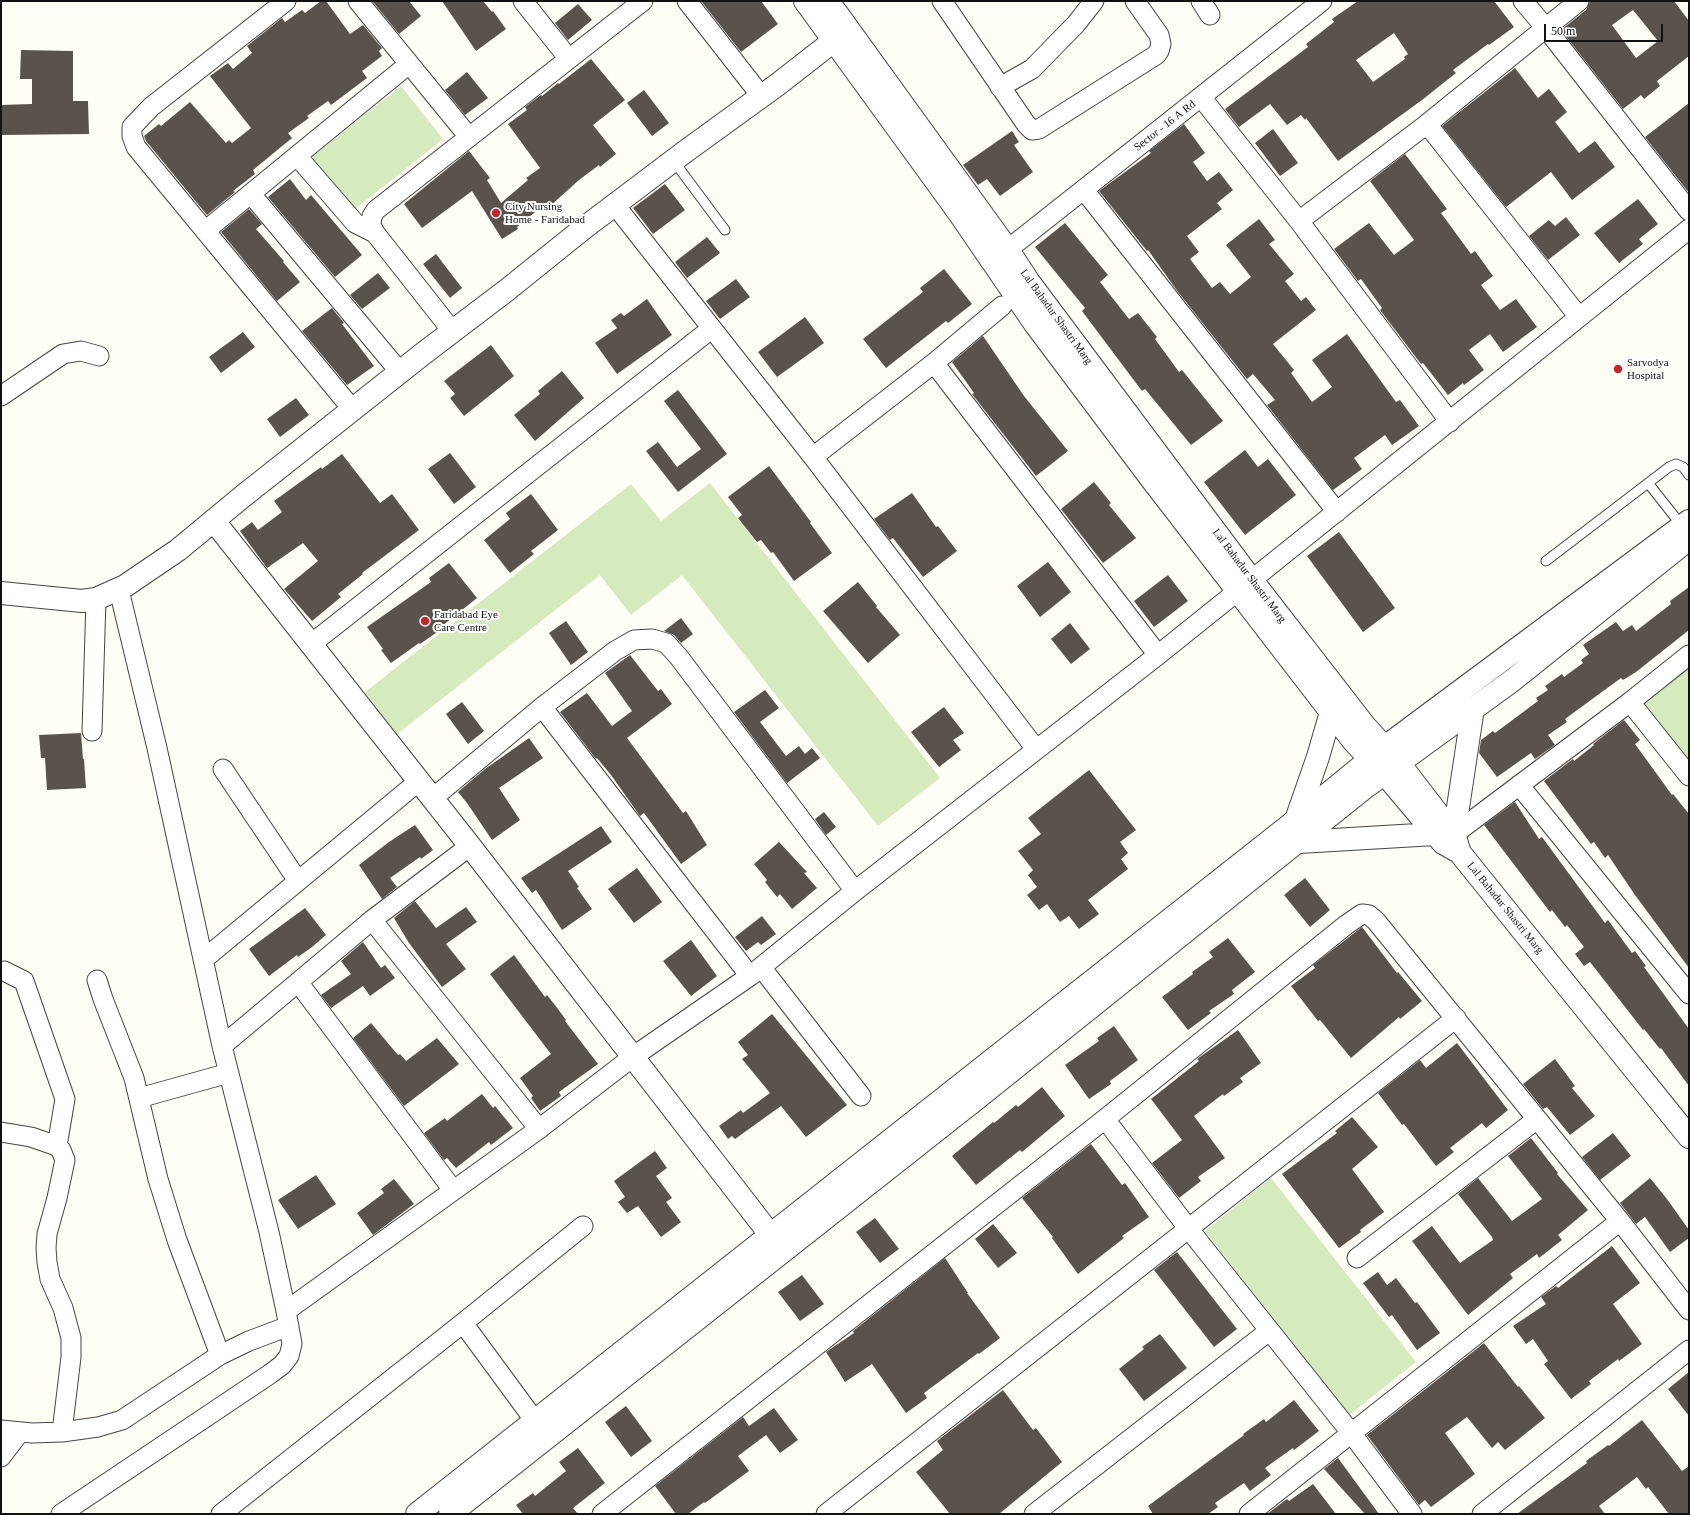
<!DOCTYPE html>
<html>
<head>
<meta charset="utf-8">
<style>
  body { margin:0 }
  #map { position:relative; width:1690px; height:1515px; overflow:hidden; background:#fffdf5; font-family:Georgia,serif }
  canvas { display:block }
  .frame { position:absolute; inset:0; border:2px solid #111; pointer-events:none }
  .scale { position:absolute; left:1544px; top:24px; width:119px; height:18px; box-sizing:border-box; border:2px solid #111; border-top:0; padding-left:5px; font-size:12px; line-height:14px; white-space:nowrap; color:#111; -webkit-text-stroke:3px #fff; paint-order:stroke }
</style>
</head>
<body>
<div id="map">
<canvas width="1690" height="1515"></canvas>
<div class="frame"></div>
<div class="scale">50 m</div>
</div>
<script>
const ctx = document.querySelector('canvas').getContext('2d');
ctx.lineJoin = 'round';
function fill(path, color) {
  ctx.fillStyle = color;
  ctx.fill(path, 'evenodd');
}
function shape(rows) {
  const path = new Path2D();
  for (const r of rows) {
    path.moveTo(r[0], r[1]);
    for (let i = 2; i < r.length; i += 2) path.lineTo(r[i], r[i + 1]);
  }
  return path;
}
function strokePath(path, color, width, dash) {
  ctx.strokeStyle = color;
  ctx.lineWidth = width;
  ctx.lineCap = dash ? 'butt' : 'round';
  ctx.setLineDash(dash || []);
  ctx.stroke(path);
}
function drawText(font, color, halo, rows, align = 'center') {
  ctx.font = font + ' Georgia,serif';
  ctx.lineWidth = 4;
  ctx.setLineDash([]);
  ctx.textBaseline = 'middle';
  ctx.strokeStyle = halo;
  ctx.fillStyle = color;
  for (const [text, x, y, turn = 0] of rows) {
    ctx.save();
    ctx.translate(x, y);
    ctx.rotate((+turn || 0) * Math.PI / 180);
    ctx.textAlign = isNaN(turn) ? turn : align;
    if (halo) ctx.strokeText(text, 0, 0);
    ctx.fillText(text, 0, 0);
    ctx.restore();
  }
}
const green = shape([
  [401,86,443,139,354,210,312,157],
  [710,483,940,778,878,826,682,575,631,615,600,575,397,734,365,692,631,484,661,521],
  [1689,663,1689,761,1641,700],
  [1271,1178,1416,1362,1349,1415,1205,1231]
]);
const building = shape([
  [321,1,326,1,350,34,363,25,382,48,379,51,382,56,362,71,367,78,331,105,328,101,307,116,309,118,288,133,292,138,253,170,255,174,233,191,235,192,207,215,146,141,144,136,159,124,161,126,190,102,226,143,229,140,232,143,251,128,210,76,228,63,233,69,252,53,247,46,282,18,285,22,302,10,305,13],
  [375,1,409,1,421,16,399,34,373,2],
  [442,1,483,1,492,12,493,11,506,29,476,51],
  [701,1,761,1,778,24,741,52],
  [1358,1,1494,1,1514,27,1489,45,1488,44,1453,70,1456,73,1422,100,1338,161,1306,118,1305,120,1301,115,1287,125,1270,104,1239,127,1225,109,1308,47,1306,44,1334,22,1332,19],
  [1394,33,1408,54,1404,57,1405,59,1373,82,1356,60],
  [1590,1,1674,1,1689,21,1689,56,1657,81,1660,86,1644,99,1641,95,1623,109,1561,30,1586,10],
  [1633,10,1658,41,1636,58,1612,25],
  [578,4,592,20,568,40,555,23],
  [21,50,73,51,73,101,88,101,89,134,1,135,1,105,32,104,32,79,20,79],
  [591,59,625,100,593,125,616,154,600,167,599,165,579,180,549,207,546,203,517,227,518,229,502,239,472,191,422,228,404,204,469,151,490,178,487,180,501,203,528,180,526,178,540,168,508,124,527,110,525,107,541,95,542,96,558,83,559,84],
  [1515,68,1538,98,1549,89,1567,112,1555,122,1579,153,1595,141,1615,167,1572,200,1551,172,1506,207,1442,126],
  [467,72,488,98,465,115,445,90],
  [644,90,669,123,652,136,627,103],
  [1689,103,1689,193,1645,137],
  [1184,124,1205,153,1193,162,1207,181,1219,172,1233,190,1217,203,1222,209,1187,236,1199,252,1190,259,1212,288,1220,282,1230,294,1251,277,1226,245,1259,219,1275,240,1269,244,1294,274,1285,281,1301,301,1306,297,1316,310,1273,344,1294,370,1291,373,1312,402,1332,387,1312,360,1347,334,1396,402,1400,400,1419,426,1392,445,1385,435,1354,458,1362,469,1333,490,1267,405,1275,400,1253,374,1247,379,1178,292,1148,250,1147,251,1099,191,1151,153,1149,151],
  [1273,129,1298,163,1280,176,1255,143],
  [1012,131,1019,142,1014,145,1033,172,1000,196,987,179,978,185,963,165],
  [1405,154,1447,209,1441,213,1471,254,1475,251,1493,276,1481,285,1500,310,1516,299,1537,327,1503,352,1490,334,1469,350,1484,370,1464,385,1463,383,1448,395,1423,363,1421,364,1380,310,1382,308,1361,279,1358,281,1334,249,1369,223,1394,255,1414,240,1370,181],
  [290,179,306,200,311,195,362,255,335,277,268,197],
  [665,184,685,210,653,234,633,208],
  [1638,199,1658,224,1639,239,1643,244,1619,263,1594,233],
  [249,209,262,224,256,229,284,261,283,262,300,282,277,301,221,232],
  [1566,217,1580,235,1548,260,1529,236,1549,220,1555,226],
  [1065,223,1108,275,1100,282,1129,319,1138,313,1157,337,1155,339,1179,372,1182,370,1223,421,1191,445,1145,389,1142,391,1082,311,1085,308,1035,247],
  [707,237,720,253,687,278,675,262],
  [436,254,462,288,450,298,423,264],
  [944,269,972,304,948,323,946,321,886,368,863,339,923,292,920,288],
  [378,273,390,288,362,309,350,295],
  [736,279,750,297,720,319,706,301],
  [647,299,672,335,617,374,595,343,617,328,611,320,621,313,624,316],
  [332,308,344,323,342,324,374,366,347,385,302,331],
  [805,317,824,343,777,377,758,352],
  [243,332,255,347,221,373,209,357],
  [983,336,1024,396,1068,451,1036,476,972,394,974,393,952,362],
  [491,345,514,376,464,416,450,398,455,394,444,381],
  [562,371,584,398,535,441,514,415,540,394,538,391],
  [678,390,727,454,678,492,646,451,658,442,677,467,701,449,664,401],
  [296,398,309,415,280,437,267,419],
  [1245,450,1258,467,1268,459,1296,495,1245,535,1204,482],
  [450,453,476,487,454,504,428,469],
  [342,454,380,503,392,494,419,530,362,573,363,574,338,594,341,597,312,621,284,589,318,561,303,543,267,568,240,531,252,522,258,530,282,512,274,501,321,467,322,469],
  [769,466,811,522,810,523,832,553,794,581,773,552,771,553,761,540,757,542,738,518,742,515,728,497],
  [1094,482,1111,503,1109,505,1136,538,1103,563,1061,509],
  [912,493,936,527,938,526,957,551,923,577,893,538,890,540,874,519],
  [531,494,558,530,531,551,534,554,510,573,484,540,510,519,506,513],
  [1339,532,1395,608,1363,632,1307,556],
  [1048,562,1071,592,1040,617,1017,586],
  [449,563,477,598,442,626,443,628,420,644,419,643,391,663,381,650,383,649,367,627,431,582,429,578],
  [1168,575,1188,601,1154,627,1134,601],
  [858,582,877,606,876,607,900,635,868,663,823,611],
  [1689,587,1689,630,1636,672,1623,680,1621,678,1565,719,1567,722,1548,735,1555,745,1535,759,1531,753,1497,777,1479,753,1481,740,1493,731,1495,733,1538,701,1536,698,1548,690,1545,686,1562,674,1564,677,1583,663,1581,660,1589,654,1583,645,1616,622,1623,631,1632,625,1636,631,1671,604,1670,601],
  [681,618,693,634,681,643,674,635,664,631],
  [566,621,588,652,571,665,549,633],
  [1070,623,1090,649,1071,664,1051,639],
  [630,655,658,691,661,689,672,704,627,738,683,813,686,811,707,845,681,864,644,813,640,816,611,775,597,758,596,759,560,712,587,693,612,726,632,711,605,673],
  [765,690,779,708,760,722,786,756,799,746,805,754,812,748,820,758,787,783,734,712],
  [462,702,484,731,468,744,446,714],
  [944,707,964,733,953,740,961,750,939,767,911,732],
  [1624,720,1640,740,1635,744,1672,795,1673,794,1689,814,1689,968,1635,895,1608,855,1605,858,1594,842,1591,844,1544,781,1573,759,1574,761,1594,745,1593,744],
  [81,733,83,759,84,759,86,788,47,790,45,758,41,758,39,735],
  [529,738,543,758,499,788,520,820,492,840,467,803,458,792,485,769],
  [1089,770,1136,830,1120,842,1128,853,1121,859,1128,869,1088,900,1099,914,1079,929,1069,916,1060,922,1047,904,1039,910,1027,895,1037,887,1028,875,1033,870,1018,851,1041,834,1028,818],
  [1515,802,1539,839,1542,837,1605,923,1608,920,1632,953,1635,951,1646,966,1644,967,1689,1029,1689,1086,1661,1048,1660,1049,1644,1029,1643,1030,1590,962,1584,966,1575,954,1584,947,1567,925,1565,927,1552,910,1550,912,1484,825],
  [824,812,836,827,826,835,815,819],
  [415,825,433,850,421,859,420,857,390,878,397,887,382,899,359,865,389,842],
  [601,826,612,842,568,871,579,887,577,888,592,909,562,930,536,890,532,893,521,878],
  [779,842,807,872,804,873,817,888,792,909,780,894,777,897,765,882,767,880,754,864],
  [637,868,662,902,634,923,608,889],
  [1305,878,1330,910,1310,927,1284,895],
  [415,901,436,928,466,907,477,922,446,944,466,969,442,987,409,943,394,918],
  [305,908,326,935,312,947,298,957,297,955,269,976,249,949],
  [762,916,776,934,761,945,758,942,746,951,735,937],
  [1362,927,1397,973,1398,972,1422,1001,1400,1019,1399,1017,1351,1058,1320,1020,1318,1021,1291,986,1315,968,1313,965],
  [1228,938,1255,972,1232,990,1234,994,1209,1011,1211,1013,1188,1030,1162,997,1193,974,1192,972,1213,957,1209,952],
  [691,940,717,976,691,996,663,961],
  [363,942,381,968,385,965,395,978,370,996,363,986,331,1008,321,995,351,974,341,961],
  [514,955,545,997,547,995,558,1009,566,1020,565,1021,598,1064,559,1092,561,1096,540,1111,531,1098,533,1096,520,1078,551,1054,490,974],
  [772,1014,847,1105,806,1137,781,1106,735,1139,732,1136,728,1139,719,1126,741,1110,743,1113,770,1093,742,1059,748,1055,738,1042],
  [371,1023,398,1055,400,1054,406,1061,437,1038,459,1064,404,1106,353,1038],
  [1114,1026,1138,1060,1110,1081,1111,1084,1089,1099,1065,1065,1099,1041,1097,1038],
  [1238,1030,1261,1063,1240,1078,1243,1082,1224,1096,1223,1094,1194,1116,1225,1158,1198,1177,1201,1181,1179,1198,1152,1163,1182,1140,1151,1099,1199,1061,1197,1059],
  [1457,1043,1508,1110,1486,1128,1482,1123,1450,1148,1454,1152,1436,1166,1404,1124,1402,1125,1378,1093,1420,1060,1426,1068],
  [1555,1059,1575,1086,1572,1088,1595,1116,1570,1135,1547,1107,1543,1109,1523,1084],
  [1042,1087,1065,1116,1022,1152,1020,1150,976,1185,952,1156,993,1122,994,1123,1016,1105,1018,1107],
  [482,1094,493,1108,495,1106,513,1128,491,1145,489,1142,456,1168,447,1158,444,1160,424,1133,445,1118,447,1121],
  [1352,1117,1378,1147,1352,1169,1384,1212,1360,1230,1361,1232,1339,1248,1282,1174,1337,1133,1335,1131],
  [1613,1133,1631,1156,1600,1180,1582,1157],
  [1531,1138,1558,1173,1557,1174,1588,1210,1558,1235,1562,1240,1539,1258,1537,1254,1510,1274,1513,1278,1468,1315,1412,1241,1432,1226,1460,1263,1493,1240,1492,1237,1458,1194,1478,1178,1512,1221,1542,1199,1508,1156],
  [1091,1144,1122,1185,1125,1183,1149,1217,1122,1236,1124,1238,1078,1274,1052,1238,1053,1237,1022,1198],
  [655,1151,667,1168,656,1176,672,1198,666,1202,681,1222,661,1237,638,1206,627,1213,618,1202,625,1197,614,1181],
  [316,1175,336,1204,298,1229,278,1200],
  [1650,1178,1667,1199,1689,1230,1689,1238,1670,1252,1645,1217,1636,1224,1620,1203],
  [394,1179,414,1204,373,1235,357,1213,384,1193,381,1189],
  [875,1218,899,1249,880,1263,856,1232],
  [993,1224,1017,1253,998,1268,975,1239],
  [1612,1246,1640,1283,1613,1304,1642,1344,1619,1361,1618,1359,1589,1381,1591,1384,1571,1399,1544,1364,1548,1361,1533,1339,1526,1344,1513,1326,1546,1304,1541,1297,1556,1286,1558,1288],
  [1177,1252,1237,1329,1214,1347,1154,1270],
  [945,1258,968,1293,967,1293,1000,1338,979,1354,978,1353,924,1393,927,1398,906,1413,872,1364,845,1382,826,1352,854,1333,853,1331],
  [1378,1272,1387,1285,1396,1278,1415,1303,1417,1302,1440,1333,1417,1350,1392,1315,1389,1317,1363,1283],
  [802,1275,824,1304,800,1321,778,1292],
  [1160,1334,1187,1368,1144,1401,1119,1369,1144,1349,1142,1347],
  [1484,1343,1518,1387,1519,1386,1545,1418,1505,1450,1498,1442,1492,1448,1467,1417,1445,1433,1475,1474,1431,1507,1425,1500,1419,1505,1367,1435],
  [1689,1372,1689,1416,1668,1389],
  [1003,1390,1033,1430,1036,1428,1062,1462,999,1514,950,1514,916,1472,943,1450,937,1441],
  [1294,1400,1319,1431,1294,1450,1293,1448,1265,1468,1271,1475,1250,1491,1244,1483,1215,1503,1218,1507,1208,1514,1153,1514,1148,1506,1244,1435,1243,1434,1264,1419,1266,1422],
  [626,1406,652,1441,631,1457,605,1422],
  [774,1408,798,1440,780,1453,766,1435,738,1456,749,1471,705,1503,704,1502,688,1514,676,1514,655,1486,743,1417,749,1426],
  [1642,1420,1682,1471,1689,1466,1689,1514,1669,1514,1648,1487,1646,1489,1637,1477,1599,1506,1605,1514,1517,1514,1587,1463,1586,1461,1608,1445,1609,1446],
  [578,1448,605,1483,573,1508,578,1514,523,1514,516,1505,533,1493,535,1496,566,1471,559,1462],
  [1338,1458,1379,1514,1365,1514,1324,1469],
  [1313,1484,1336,1514,1267,1514,1287,1499,1289,1501]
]);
const service = shape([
  [673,160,725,230],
  [1648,483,1682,526],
  [1546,561,1669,467,1676,464,1683,467,1689,475]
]);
const minor = shape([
  [286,1,151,107,132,127,132,136,136,147,353,410],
  [358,1,469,137],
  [523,1,569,59],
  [687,1,762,97],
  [942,1,1026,124,1032,130,1039,129,1156,55,1159,51,1161,44,1159,35,1135,1],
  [1201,1,1210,15],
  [1523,1,1545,27,1689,211],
  [1000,87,1032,69,1076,24,1094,1],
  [1201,97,1299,221,1450,422],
  [1427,124,1579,317],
  [297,156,355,223,375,233],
  [1084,190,1337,512],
  [251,194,400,372],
  [615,205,813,457,1036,749],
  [1299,221,1427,124,1579,1],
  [205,231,409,64],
  [997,258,1322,1],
  [453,332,375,233,371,225,372,216,376,210,643,1],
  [934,363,1158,655],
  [1,396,63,354,81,351,99,356],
  [813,457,934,363,1002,306],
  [310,645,711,329],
  [1630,702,1689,776],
  [542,707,750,976],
  [92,731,96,599],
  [223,769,298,881],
  [1519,785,1689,994],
  [433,798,542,707,615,651,634,640,652,639,666,643,678,656,855,891],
  [1445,841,1630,702,1689,655],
  [372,920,539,1129],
  [204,959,419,781],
  [761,967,861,1096],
  [4,971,24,981,65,1099,57,1146],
  [97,980,103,999,134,1078,158,1179,177,1240,220,1355],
  [298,982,453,1190],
  [222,1046,372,920,470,846],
  [139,1098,229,1073],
  [1105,1119,1188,1228,1352,1434,1412,1514],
  [1,1132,31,1137,57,1146,61,1150,65,1160,57,1198,47,1234,46,1248,47,1262,50,1279,63,1308,71,1338,71,1357,62,1432],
  [1357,1258,1537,1119],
  [286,1311,539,1129,634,1056,750,976,855,891,1158,655,1689,229],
  [463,1323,535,1421],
  [1,1430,32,1433,62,1432,98,1427,122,1420,220,1355,249,1341,289,1326],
  [1,1457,20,1432],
  [61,1514,270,1374,282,1365,289,1356,292,1344,286,1311,269,1232,222,1046,157,748,119,590],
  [221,1514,463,1323,583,1226],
  [602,1514,1105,1119,1346,925,1362,914,1369,915,1376,921,1620,1221,1689,1310],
  [826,1514,1456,1018],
  [1034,1514,1269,1331],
  [1249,1514,1620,1221],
  [1482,1514,1689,1350]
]);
const tertiary = shape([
  [805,1,959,213,1035,324,1149,476,1354,742,1384,773,1443,843,1459,852],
  [828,1,1008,250,1029,282,1251,579,1365,726,1399,763,1448,827,1454,834,1460,853,1689,1137],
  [214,521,470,846,779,1246],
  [1,593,82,601,96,599,125,586,178,550,242,497,424,353,507,290,584,228,686,151,777,85,845,32],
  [1296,820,1318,757,1331,712],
  [1454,834,1473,708],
  [1299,842,1435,834],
  [417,1514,1290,825,1385,747,1689,521],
  [450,1514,976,1099,1367,786,1513,680,1689,539]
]);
const markers = [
  [496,213,5,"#c4262e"],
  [1618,369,5,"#c4262e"],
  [425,621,5,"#c4262e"]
];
const streetNames = [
  ["Sector - 16 A Rd",1165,126,-38],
  ["Lal Bahadur Shastri Marg",1056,317,54],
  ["Lal Bahadur Shastri Marg",1249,576,53],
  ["Lal Bahadur Shastri Marg",1505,908,51]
];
const poiNames = [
  ["City Nursing",505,207],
  ["Home - Faridabad",505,220],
  ["Sarvodya",1627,363],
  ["Hospital",1627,376],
  ["Faridabad Eye",434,615],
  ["Care Centre",434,628]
];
fill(green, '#d5ebbd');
fill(building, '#5a524d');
strokePath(service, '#444', 11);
strokePath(minor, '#444', 21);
strokePath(tertiary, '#444', 24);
strokePath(service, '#fff', 9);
strokePath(minor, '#fff', 19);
strokePath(tertiary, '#fff', 22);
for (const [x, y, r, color] of markers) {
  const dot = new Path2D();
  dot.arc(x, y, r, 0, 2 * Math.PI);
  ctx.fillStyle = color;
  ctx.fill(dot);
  strokePath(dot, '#fff', 1.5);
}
drawText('11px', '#111', '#fff', streetNames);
drawText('11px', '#111', '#fff', poiNames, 'left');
</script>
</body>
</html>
